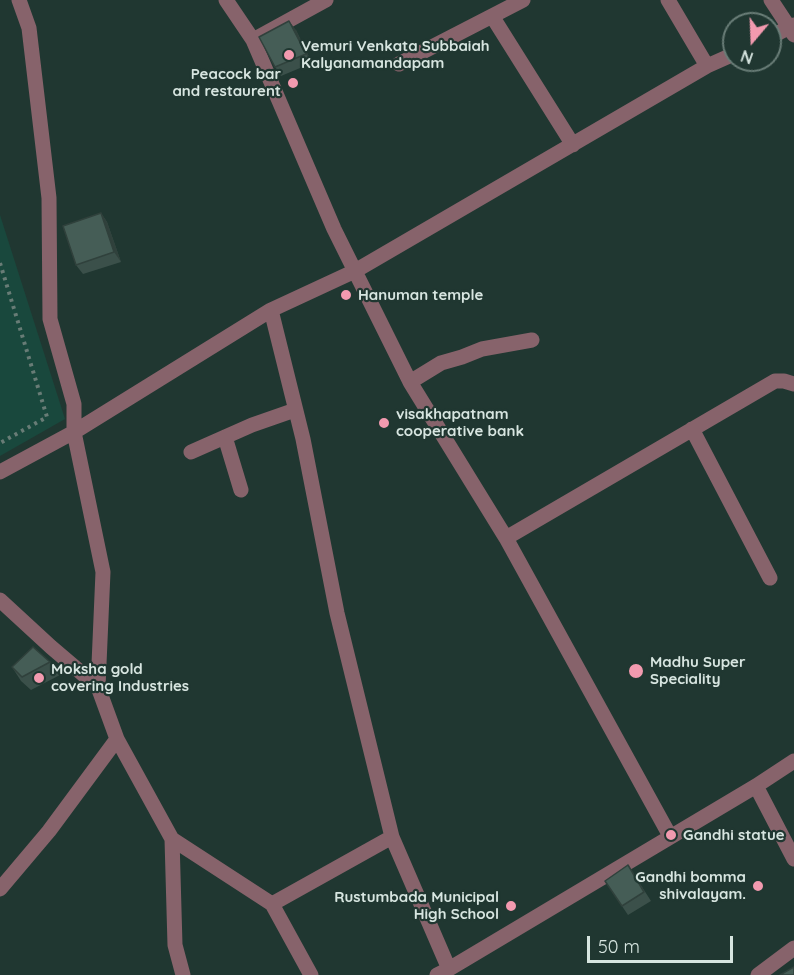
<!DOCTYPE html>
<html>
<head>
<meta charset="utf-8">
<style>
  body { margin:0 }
  #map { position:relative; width:794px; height:975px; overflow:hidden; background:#203731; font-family:Quicksand,sans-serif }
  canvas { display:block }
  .north { position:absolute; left:722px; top:12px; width:60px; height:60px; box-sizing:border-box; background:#203731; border:2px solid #697d77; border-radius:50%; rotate:199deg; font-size:16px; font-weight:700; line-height:24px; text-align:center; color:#d7e5e0 }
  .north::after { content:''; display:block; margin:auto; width:21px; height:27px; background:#f29aaf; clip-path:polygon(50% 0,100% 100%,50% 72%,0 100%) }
  .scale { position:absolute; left:587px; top:936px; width:146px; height:27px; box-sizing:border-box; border:3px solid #d7e5e0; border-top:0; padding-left:8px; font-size:18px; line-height:21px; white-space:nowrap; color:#d7e5e0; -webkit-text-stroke:4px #203731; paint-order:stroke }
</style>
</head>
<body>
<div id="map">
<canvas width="794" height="975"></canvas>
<div class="north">N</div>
<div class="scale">50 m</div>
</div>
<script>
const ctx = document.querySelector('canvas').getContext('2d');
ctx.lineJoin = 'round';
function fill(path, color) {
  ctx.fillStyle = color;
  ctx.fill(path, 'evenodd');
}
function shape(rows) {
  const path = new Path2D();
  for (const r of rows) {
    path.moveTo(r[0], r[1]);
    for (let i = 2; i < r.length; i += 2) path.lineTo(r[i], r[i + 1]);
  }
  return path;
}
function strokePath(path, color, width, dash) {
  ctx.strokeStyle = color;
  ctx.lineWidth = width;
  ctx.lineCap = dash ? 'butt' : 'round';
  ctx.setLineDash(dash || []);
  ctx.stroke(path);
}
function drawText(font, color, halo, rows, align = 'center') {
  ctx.font = font + ' Quicksand,sans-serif';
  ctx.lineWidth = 4.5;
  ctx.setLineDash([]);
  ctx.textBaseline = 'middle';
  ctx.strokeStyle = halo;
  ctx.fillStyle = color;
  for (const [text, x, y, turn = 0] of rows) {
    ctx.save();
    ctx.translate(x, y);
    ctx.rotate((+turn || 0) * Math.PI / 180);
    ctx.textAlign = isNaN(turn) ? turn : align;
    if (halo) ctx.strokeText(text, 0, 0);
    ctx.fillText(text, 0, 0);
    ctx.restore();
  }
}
const green = shape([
  [0,215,65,419,0,456]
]);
const path = shape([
  [0,263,47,417,0,443]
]);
const minor = shape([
  [19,0,29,28,49,198,50,319,74,404,74,432,271,310,355,271,707,66,734,54],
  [226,0,253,40,334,229,410,382,506,538,670,836],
  [668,0,707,66],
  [771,0,794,35],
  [492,16,573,145],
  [770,37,794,25],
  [253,40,326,0],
  [399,64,523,0],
  [410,382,441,363,462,357,482,349,532,340],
  [692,429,770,578],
  [225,437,241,490],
  [191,452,252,425,295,410],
  [0,472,74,432,103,572,98,687],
  [506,538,775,381,784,381,794,384],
  [0,600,51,647,98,687,117,739,172,839,175,945,183,975],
  [756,786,794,859],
  [392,837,449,969],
  [172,839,272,904,392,837,337,613,303,439,271,310],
  [0,889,49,831,117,739],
  [272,904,311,975],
  [437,975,449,969,756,786,794,761],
  [758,975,794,948]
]);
const wall = shape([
  [296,30,312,63,281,76,275,67],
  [101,213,107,222,121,262,83,274,76,265],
  [50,662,60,675,31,690,21,681,12,667],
  [628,865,651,901,628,915,605,881]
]);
const shadedWall = shape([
  [289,21,296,30,312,63,306,54],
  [101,213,107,222,121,262,114,252]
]);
const building = shape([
  [289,21,306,54,275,67,259,37,289,21],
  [101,213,114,252,76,265,63,226,101,213],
  [33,647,50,662,22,677,12,667,33,647],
  [628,865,644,892,622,906,605,881,628,865],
  [794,967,794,975,780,975,794,967]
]);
const markers = [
  [289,55,6,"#f29aaf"],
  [293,83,6,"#f29aaf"],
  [346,295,6,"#f29aaf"],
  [384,423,6,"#f29aaf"],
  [636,671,8,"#f29aaf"],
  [39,678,6,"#f29aaf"],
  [671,835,6,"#f29aaf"],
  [758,886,6,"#f29aaf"],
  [511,906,6,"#f29aaf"]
];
const poiNames = [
  ["Vemuri Venkata Subbaiah",301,46],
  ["Kalyanamandapam",301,63],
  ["Peacock bar",281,74,"right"],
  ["and restaurent",281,91,"right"],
  ["Hanuman temple",358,295],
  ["visakhapatnam",396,414],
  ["cooperative bank",396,431],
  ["Madhu Super",650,662],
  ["Speciality",650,679],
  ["Moksha gold",51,669],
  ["covering Industries",51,686],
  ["Gandhi statue",683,835],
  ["Gandhi bomma",746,877,"right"],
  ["shivalayam.",746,894,"right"],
  ["Rustumbada Municipal",499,897,"right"],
  ["High School",499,914,"right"]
];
fill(green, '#19483d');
strokePath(path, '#687c76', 4, [3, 4.5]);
strokePath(minor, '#87636b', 15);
fill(wall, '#3b504a');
fill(shadedWall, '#30413c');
fill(building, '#455d56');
strokePath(building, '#30413c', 1.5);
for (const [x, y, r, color] of markers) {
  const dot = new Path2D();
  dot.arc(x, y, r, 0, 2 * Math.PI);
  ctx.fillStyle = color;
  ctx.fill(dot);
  strokePath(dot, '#203731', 2);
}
drawText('bold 15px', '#d7e5e0', '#203731', poiNames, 'left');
</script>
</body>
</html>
